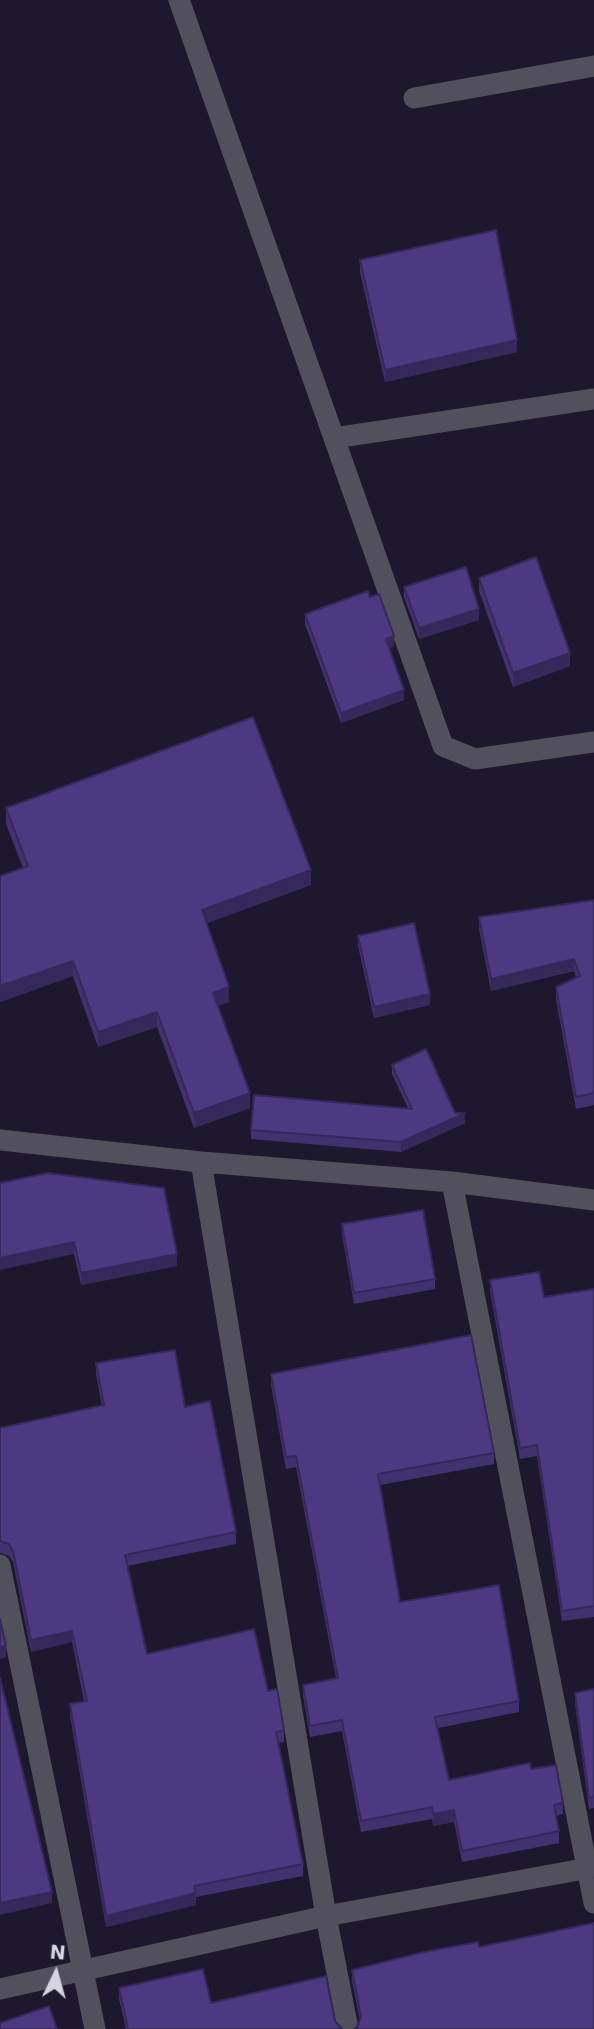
<!DOCTYPE html>
<html>
<head>
<meta charset="utf-8">
<style>
  body { margin:0 }
  #map { position:relative; width:594px; height:2029px; overflow:hidden; background:#1d182e; font-family:"DejaVu Sans",sans-serif }
  canvas { display:block }
  .north { position:absolute; left:21px; top:1938px; width:70px; height:70px; -webkit-text-stroke:5px #1d182e; paint-order:stroke; rotate:5deg; font-size:19px; font-weight:700; line-height:28px; text-align:center; color:#d6d4e3 }
  .north::after { content:''; display:block; margin:auto; width:24px; height:32px; background:#d6d4e3; clip-path:polygon(50% 0,100% 100%,50% 72%,0 100%) }
</style>
</head>
<body>
<div id="map">
<canvas width="594" height="2029"></canvas>
<div class="north">N</div>
</div>
<script>
const ctx = document.querySelector('canvas').getContext('2d');
ctx.lineJoin = 'round';
function shape(rows) {
  const path = new Path2D();
  for (const r of rows) {
    path.moveTo(r[0], r[1]);
    for (let i = 2; i < r.length; i += 2) path.lineTo(r[i], r[i + 1]);
  }
  return path;
}
function strokePath(path, color, width, dash) {
  ctx.strokeStyle = color;
  ctx.lineWidth = width;
  ctx.lineCap = dash ? 'butt' : 'round';
  ctx.setLineDash(dash || []);
  ctx.stroke(path);
}
function fill(path, color) {
  ctx.fillStyle = color;
  ctx.fill(path, 'evenodd');
}
const minor = shape([
  [179,0,443,746,475,759,594,742],
  [414,98,594,66],
  [334,438,594,399],
  [0,1140,201,1162,452,1182,594,1200],
  [201,1162,326,1916,348,2029],
  [452,1182,594,1903],
  [0,1565,95,2029],
  [0,1989,326,1916,594,1867]
]);
const wall = shape([
  [360,260,517,352,385,382,360,272],
  [479,578,570,666,513,687,479,591],
  [404,587,479,620,419,639,404,597],
  [305,614,394,647,389,648,404,700,341,723,305,624],
  [6,808,311,885,207,923,229,1002,218,1006,250,1108,194,1128,157,1027,98,1047,73,976,0,1002,0,876,23,868,6,824],
  [594,900,594,1105,576,1109,556,999,556,987,576,977,574,971,491,991,479,929,479,917],
  [358,936,430,1005,374,1018,358,946],
  [392,1065,455,1113,465,1123,401,1152,251,1139,251,1130,408,1108,392,1074],
  [0,1183,177,1266,81,1285,74,1254],
  [342,1224,435,1279,435,1289,354,1304,342,1234],
  [490,1280,544,1297,594,1289,594,1617,562,1621,537,1456,520,1459,490,1291],
  [96,1363,185,1407,236,1532,236,1544,127,1566,147,1654,268,1691,284,1730,284,1742,278,1743,303,1864,303,1876,196,1897,196,1905,106,1927,70,1716,70,1704,84,1701,72,1642,31,1652,13,1562,9,1556,0,1553,0,1428,102,1406,96,1375],
  [271,1374,494,1453,494,1464,380,1485,400,1602,519,1701,519,1712,438,1728,449,1780,531,1769,563,1803,563,1814,556,1816,559,1831,559,1843,462,1862,454,1822,433,1826,432,1819,361,1832,342,1731,310,1737,303,1696,303,1685,336,1678,296,1467,286,1469,271,1385],
  [594,1689,594,1808,589,1809,575,1704,575,1693],
  [479,1947,357,2027,360,2020,352,1981,352,1970],
  [119,1988,211,2003,335,2021,342,2029,126,2029,119,1999]
]);
const shadedWall = shape([
  [517,340,517,352,385,382,385,370],
  [479,609,479,620,419,639,419,628],
  [394,636,394,647,386,649,386,639],
  [570,653,570,666,513,687,513,673],
  [404,690,404,700,341,723,341,713],
  [311,870,311,885,202,925,202,910],
  [574,959,574,971,491,991,491,979],
  [73,961,73,976,0,1002,0,986],
  [229,987,229,1002,213,1008,213,993],
  [430,994,430,1005,374,1018,374,1007],
  [157,1012,157,1027,98,1047,98,1032],
  [250,1093,250,1108,194,1128,194,1113],
  [465,1113,465,1123,401,1152,401,1142],
  [74,1242,74,1254,0,1270,0,1258],
  [177,1254,177,1266,81,1285,81,1273],
  [72,1631,72,1642,31,1652,31,1640],
  [6,1646,6,1657,0,1659,0,1647],
  [454,1810,454,1822,433,1826,433,1814],
  [52,1892,52,1903,0,1915,0,1903],
  [196,1893,196,1905,106,1927,106,1916]
]);
const building = shape([
  [496,230,517,340,385,370,360,260,496,230],
  [536,557,570,653,513,673,479,578,536,557],
  [466,567,479,609,419,628,404,587,466,567],
  [368,591,370,597,379,594,394,636,386,639,404,690,341,713,305,614,368,591],
  [253,717,311,870,202,910,229,987,213,993,250,1093,194,1113,157,1012,98,1032,73,961,0,986,0,876,28,866,6,808,253,717],
  [594,900,594,1093,576,1097,556,987,580,976,574,959,491,979,479,917,594,900],
  [414,923,430,994,374,1007,358,936,414,923],
  [426,1049,455,1113,465,1113,401,1142,251,1130,254,1095,412,1109,392,1065,426,1049],
  [48,1173,164,1188,177,1254,81,1273,74,1242,0,1258,0,1183,48,1173],
  [423,1210,435,1279,354,1293,342,1224,423,1210],
  [539,1272,544,1297,594,1289,594,1606,562,1611,537,1445,520,1448,490,1280,539,1272],
  [471,1335,494,1453,378,1474,400,1602,499,1585,519,1701,435,1717,449,1780,530,1763,531,1769,556,1765,563,1803,554,1805,559,1831,462,1851,454,1810,433,1814,432,1807,361,1821,342,1720,310,1726,303,1685,338,1678,296,1456,286,1457,271,1374,471,1335],
  [175,1350,185,1407,210,1401,236,1532,125,1555,147,1654,254,1629,268,1691,277,1689,284,1730,276,1732,303,1864,194,1886,196,1893,106,1916,70,1704,87,1701,72,1631,31,1640,13,1551,9,1544,0,1541,0,1428,104,1405,96,1363,175,1350],
  [0,1619,6,1646,0,1647,0,1619],
  [0,1678,52,1892,0,1903,0,1678],
  [594,1689,594,1797,589,1798,575,1693,594,1689],
  [594,1923,594,2029,354,2029,357,2027,361,2016,352,1970,424,1952,478,1942,479,1947,594,1923],
  [203,1969,211,2003,326,1976,335,2021,342,2029,128,2029,119,1988,203,1969],
  [49,2006,57,2029,0,2029,0,2023,49,2006]
]);
strokePath(minor, '#52505b', 21);
fill(wall, '#42316f');
fill(shadedWall, '#36285a');
fill(building, '#4d3981');
strokePath(building, '#36285a', 2);
</script>
</body>
</html>
